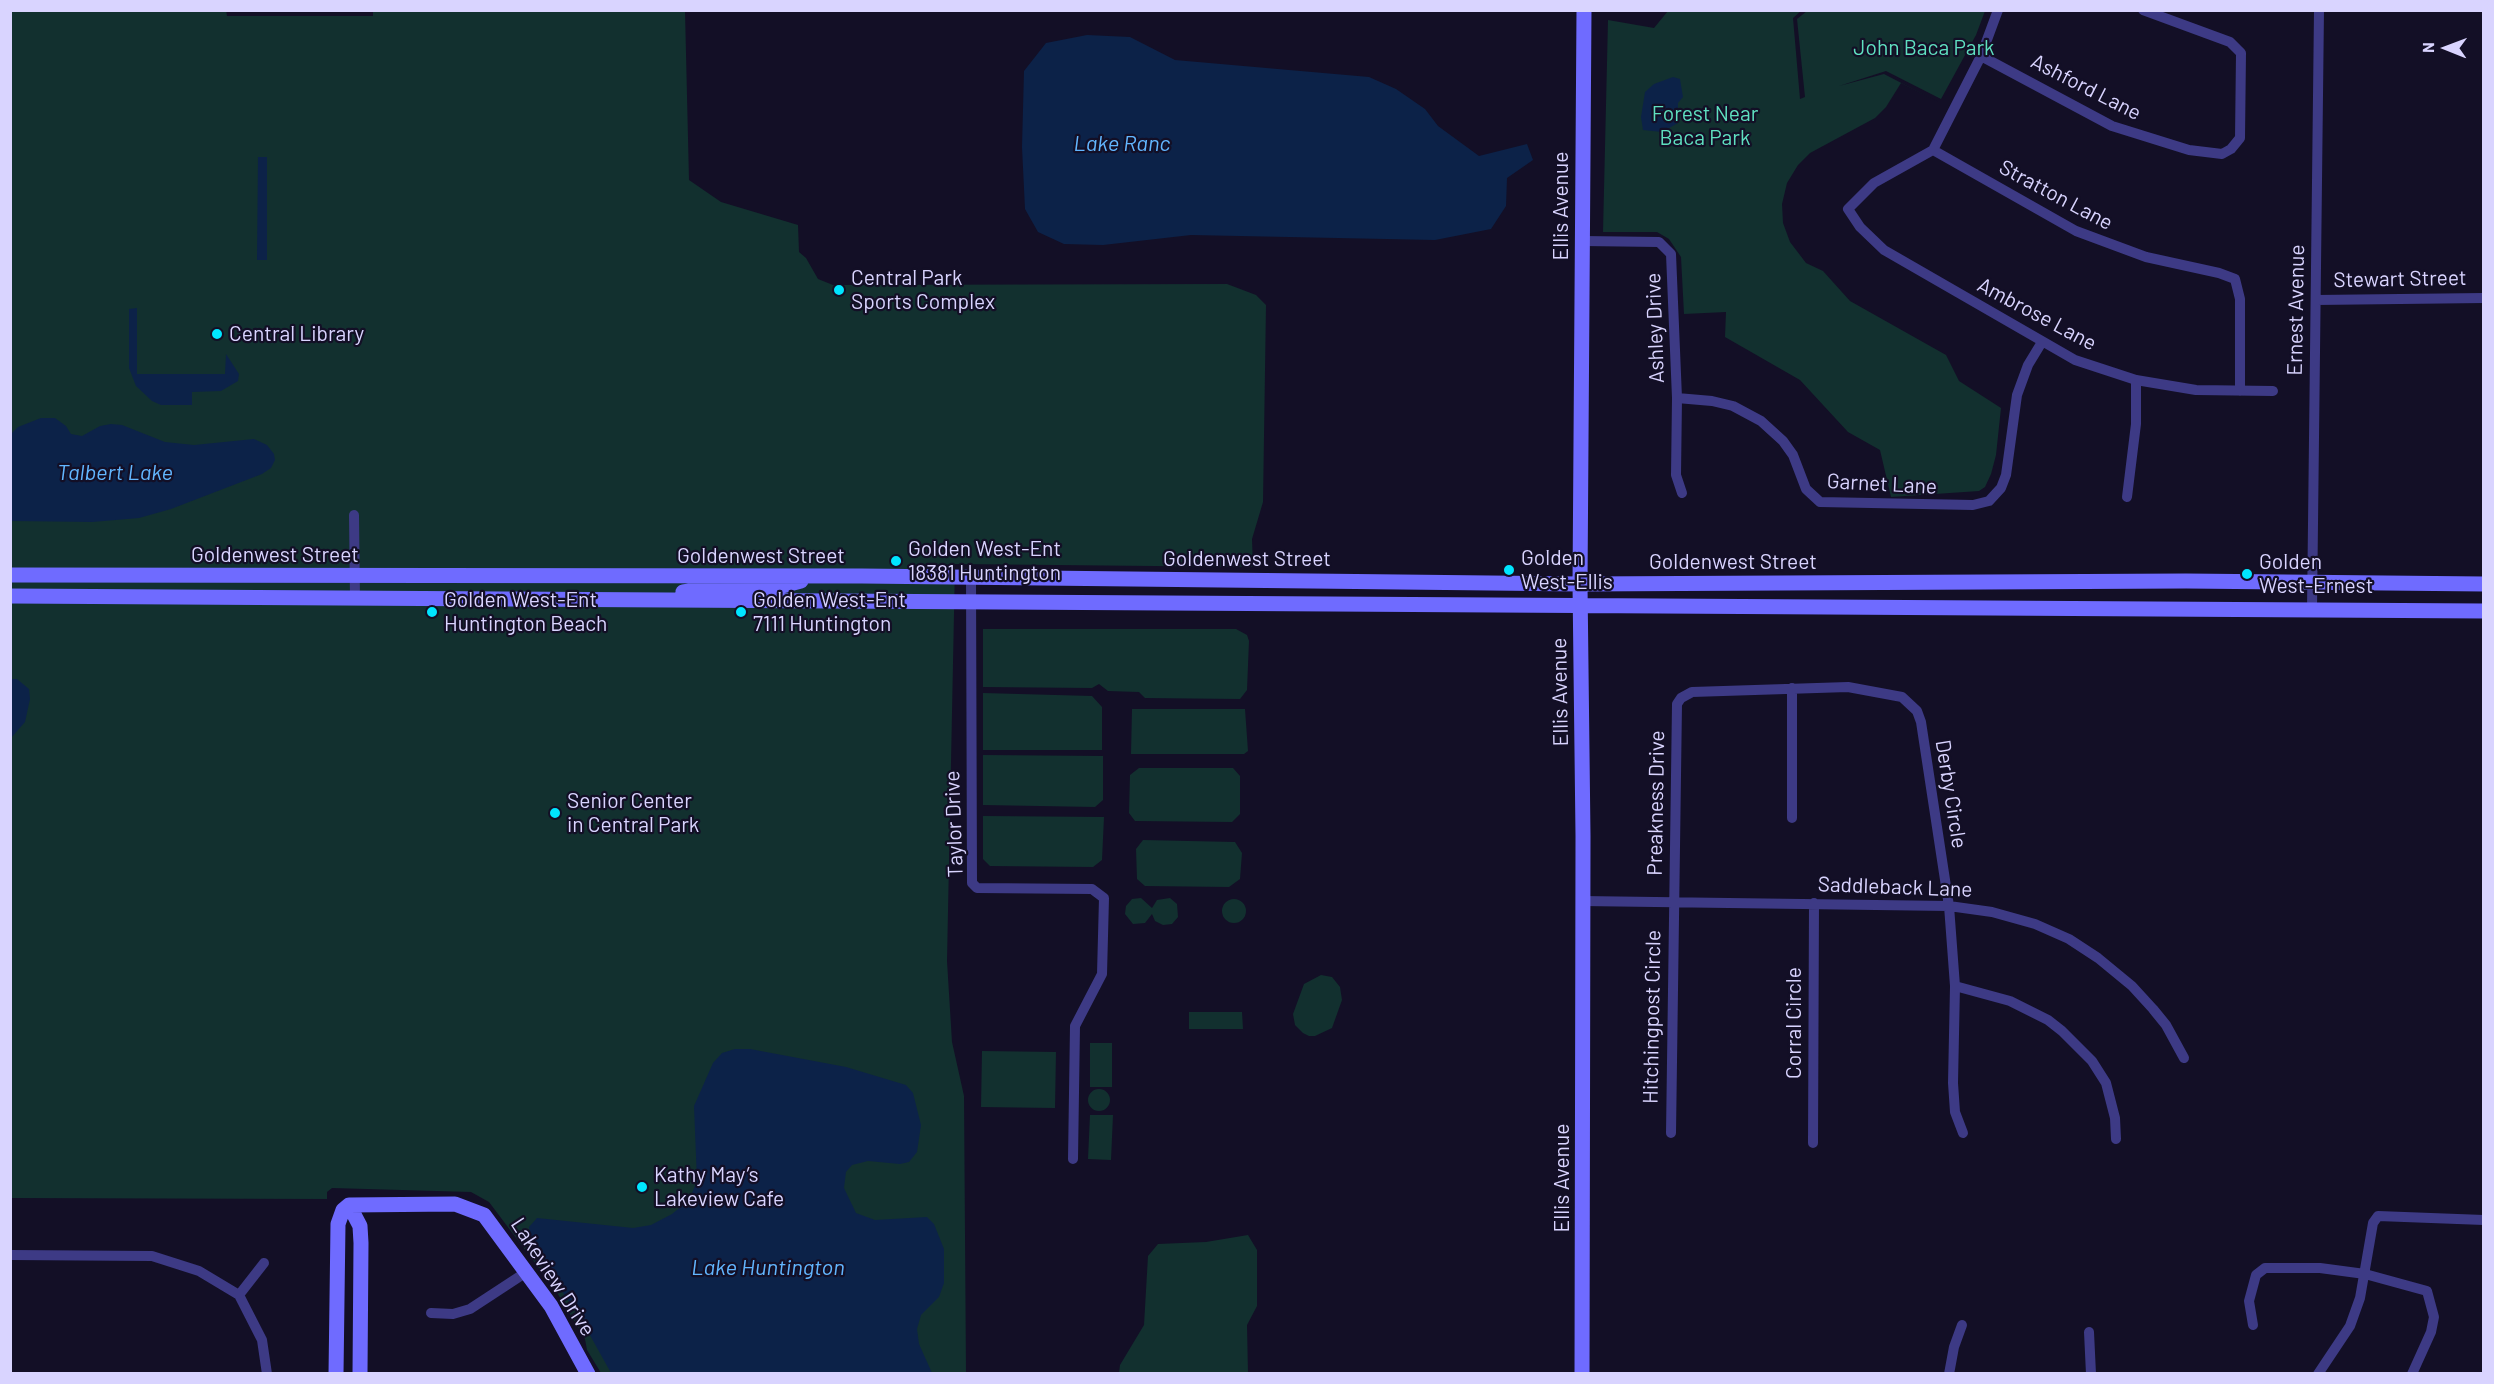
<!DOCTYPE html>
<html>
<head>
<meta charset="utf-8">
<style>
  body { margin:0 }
  #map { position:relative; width:2494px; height:1384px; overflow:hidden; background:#130f26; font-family:Barlow,sans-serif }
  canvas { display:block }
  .frame { position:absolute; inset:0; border:12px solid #d9d4ff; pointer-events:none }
  .north { position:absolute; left:2416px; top:18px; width:60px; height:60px; -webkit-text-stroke:4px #130f26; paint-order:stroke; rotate:271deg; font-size:16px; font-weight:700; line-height:24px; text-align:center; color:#d9d4ff }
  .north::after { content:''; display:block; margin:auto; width:21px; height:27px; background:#d9d4ff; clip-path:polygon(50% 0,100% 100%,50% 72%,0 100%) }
</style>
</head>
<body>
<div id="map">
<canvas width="2494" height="1384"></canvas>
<div class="frame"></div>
<div class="north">N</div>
</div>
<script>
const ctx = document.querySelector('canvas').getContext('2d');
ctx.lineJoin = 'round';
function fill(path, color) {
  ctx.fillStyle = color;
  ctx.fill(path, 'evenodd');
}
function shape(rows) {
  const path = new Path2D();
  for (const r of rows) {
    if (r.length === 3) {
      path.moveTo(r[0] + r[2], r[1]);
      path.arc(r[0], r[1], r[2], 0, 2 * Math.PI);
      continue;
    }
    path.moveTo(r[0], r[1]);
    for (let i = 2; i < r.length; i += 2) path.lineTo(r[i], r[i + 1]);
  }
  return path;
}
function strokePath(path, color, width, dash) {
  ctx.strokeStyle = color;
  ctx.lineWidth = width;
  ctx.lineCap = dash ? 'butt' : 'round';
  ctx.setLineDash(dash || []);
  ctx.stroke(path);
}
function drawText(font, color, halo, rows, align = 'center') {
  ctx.font = font + ' Barlow,sans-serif';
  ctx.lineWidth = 4.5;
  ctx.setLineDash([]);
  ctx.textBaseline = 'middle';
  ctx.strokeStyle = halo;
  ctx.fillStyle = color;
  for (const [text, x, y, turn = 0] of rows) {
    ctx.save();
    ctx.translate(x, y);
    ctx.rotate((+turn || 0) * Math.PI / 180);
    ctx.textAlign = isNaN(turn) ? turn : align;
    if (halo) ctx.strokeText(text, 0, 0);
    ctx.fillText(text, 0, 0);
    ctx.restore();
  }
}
const green = shape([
  [226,10,227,16,373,16,373,10,685,11,689,180,721,202,798,225,799,252,806,258,818,279,833,285,1227,284,1256,295,1266,305,1263,502,1252,539,1253,567,955,564,947,961,952,1042,964,1096,966,1373,601,1373,587,1350,585,1339,556,1291,489,1202,471,1192,332,1188,327,1192,327,1199,11,1198,11,11],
  [1668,11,1801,11,1793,18,1800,99,1805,97,1797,19,1807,11,1985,11,1976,35,1941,99,1886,71,1839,86,1884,74,1940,103,1901,83,1886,107,1875,118,1810,153,1798,165,1787,183,1782,204,1783,223,1790,242,1806,263,1823,271,1850,301,1946,355,1959,381,2001,408,1996,455,1991,474,1985,487,1979,491,1891,497,1880,450,1848,432,1800,380,1725,337,1726,312,1684,314,1681,257,1669,239,1657,232,1603,232,1608,20,1654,28],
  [983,629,1236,629,1247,635,1249,641,1247,690,1240,699,1145,698,1139,692,1108,691,1099,684,1092,688,983,687],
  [983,693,1092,696,1102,707,1102,750,983,750],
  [1132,709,1245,709,1248,751,1244,754,1131,754],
  [983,755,1103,756,1103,800,1095,807,983,805],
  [1139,768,1233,768,1240,776,1240,814,1232,822,1135,821,1129,813,1130,775],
  [983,816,1104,817,1102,860,1093,867,990,866,983,859],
  [1143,840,1235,842,1242,853,1240,879,1229,887,1145,886,1137,879,1136,849],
  [1141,898,1152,908,1157,900,1170,898,1177,904,1178,917,1172,924,1163,925,1155,921,1152,914,1145,923,1133,924,1125,914,1126,906,1132,899],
  [1234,911,12],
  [1321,975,1332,977,1340,987,1342,1000,1332,1028,1315,1036,1309,1036,1303,1033,1295,1025,1293,1014,1304,984],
  [1189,1012,1242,1012,1243,1029,1189,1029],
  [1090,1043,1112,1043,1112,1087,1090,1087],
  [982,1051,1056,1052,1055,1108,981,1107],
  [1099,1100,11],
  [1090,1115,1113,1115,1111,1160,1088,1159],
  [1248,1235,1257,1250,1257,1306,1247,1325,1248,1373,1119,1373,1120,1365,1144,1325,1148,1256,1158,1244,1206,1242]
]);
const water = shape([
  [1087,35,1130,37,1175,60,1369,77,1396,89,1425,109,1438,126,1479,156,1527,144,1533,160,1507,178,1506,206,1491,229,1435,240,1191,235,1103,245,1064,244,1038,232,1025,209,1022,147,1024,71,1046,43],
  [1673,77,1680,79,1683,97,1678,103,1678,123,1662,132,1643,130,1641,117,1645,92,1654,84],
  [258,157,267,157,267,260,257,260],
  [137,308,137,374,225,374,226,354,239,374,238,381,221,391,192,392,192,405,161,405,152,401,136,386,129,368,129,309],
  [41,418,55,418,66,426,71,434,82,436,100,426,111,424,122,425,165,442,194,445,254,439,267,445,274,454,275,460,271,468,262,474,171,509,139,518,92,522,11,521,11,434,18,427],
  [11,679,17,679,29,689,30,699,25,722,11,738],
  [735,1049,750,1049,846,1067,906,1085,913,1093,921,1125,917,1152,909,1162,900,1164,868,1161,852,1165,846,1172,844,1188,856,1213,875,1220,927,1217,934,1224,944,1249,944,1283,939,1297,921,1315,917,1329,919,1344,932,1373,611,1373,581,1319,533,1249,529,1227,537,1218,633,1228,651,1225,672,1214,689,1200,697,1181,694,1106,713,1063,722,1053]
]);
const street = shape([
  [1998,10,1981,56,1933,150,1874,183,1848,209,1860,227,1884,250,2075,360,2136,380,2196,390,2273,391],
  [1981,56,2112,126,2189,150,2222,154,2231,149,2240,138,2241,53,2230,42,2143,10],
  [1933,150,2076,231,2146,257,2219,273,2235,279,2240,299,2240,391],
  [1583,241,1659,242,1671,254,1677,398,1676,475,1682,493],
  [2316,300,2484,298],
  [1677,398,1712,401,1733,406,1761,421,1783,441,1793,455,1806,489,1820,502,1973,505,1989,501,2001,488,2006,475,2017,395,2028,365,2042,342],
  [2127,497,2136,424,2136,380],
  [354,515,355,599],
  [971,578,972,883,977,888,1092,889,1104,898,1102,974,1075,1026,1073,1159],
  [2312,609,2319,10],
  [1792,818,1792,688],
  [1582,901,1949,906,1992,912,2035,924,2069,939,2098,958,2132,986,2153,1009,2166,1025,2184,1058],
  [1955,986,2010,1001,2048,1020,2062,1031,2092,1061,2106,1083,2115,1118,2116,1139],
  [1671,1133,1677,704,1681,698,1692,692,1848,687,1902,697,1917,711,1921,722,1949,906,1955,986,1953,1083,1955,1112,1963,1133],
  [1813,1143,1814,903],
  [10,1255,152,1256,199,1271,239,1295],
  [239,1295,262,1340,267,1374],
  [239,1295,264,1263],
  [431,1313,453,1314,470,1309,528,1271],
  [2253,1325,2249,1301,2256,1275,2265,1268,2320,1268,2365,1274,2427,1291,2434,1317,2431,1332,2412,1374],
  [2089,1332,2091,1374],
  [1949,1374,1954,1347,1962,1325],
  [2318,1374,2350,1326,2360,1298,2373,1223,2378,1216,2484,1220]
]);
const secondary = shape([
  [10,575,862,576,1580,584,2186,581,2484,584],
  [683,592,702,589,767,590,801,581],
  [10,596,2484,611],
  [349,1205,455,1204,484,1215,551,1306,588,1374],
  [349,1205,360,1226,361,1243,360,1374],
  [336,1374,338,1224,343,1210,349,1205],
  [1582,1374,1583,836,1580,584,1584,10]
]);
const markers = [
  [839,290,6,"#00e5ff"],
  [217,334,6,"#00e5ff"],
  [896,561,6,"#00e5ff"],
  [1509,570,6,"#00e5ff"],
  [2247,574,6,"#00e5ff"],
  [432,612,6,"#00e5ff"],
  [741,612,6,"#00e5ff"],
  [555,813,6,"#00e5ff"],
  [642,1187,6,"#00e5ff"]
];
const parkNames = [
  ["John Baca Park",1924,48],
  ["Forest Near",1705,114],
  ["Baca Park",1705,138]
];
const streetNames = [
  ["Ashford Lane",2086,87,27],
  ["Stratton Lane",2056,195,28],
  ["Ellis Avenue",1561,206,-90],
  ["Stewart Street",2400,279,-1],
  ["Ernest Avenue",2296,310,-89],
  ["Ambrose Lane",2037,314,28],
  ["Ashley Drive",1655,328,-92],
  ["Garnet Lane",1882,484,3],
  ["Goldenwest Street",275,555],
  ["Goldenwest Street",761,556],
  ["Goldenwest Street",1247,559],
  ["Goldenwest Street",1733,562],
  ["Ellis Avenue",1560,692,-91],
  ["Derby Circle",1951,794,81],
  ["Preakness Drive",1656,803,-89],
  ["Taylor Drive",954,824,-92],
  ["Saddleback Lane",1895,887,2],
  ["Hitchingpost Circle",1652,1017,-89],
  ["Corral Circle",1794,1023,-90],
  ["Ellis Avenue",1562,1178,-90],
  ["Lakeview Drive",553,1277,57]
];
const poiNames = [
  ["Central Park",851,278],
  ["Sports Complex",851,302],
  ["Central Library",229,334],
  ["Golden West-Ent",908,549],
  ["18381 Huntington",908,573],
  ["Golden",1521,558],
  ["West-Ellis",1521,582],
  ["Golden",2259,562],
  ["West-Ernest",2259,586],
  ["Golden West-Ent",444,600],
  ["Huntington Beach",444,624],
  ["Golden West-Ent",753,600],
  ["7111 Huntington",753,624],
  ["Senior Center",567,801],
  ["in Central Park",567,825],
  ["Kathy May’s",654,1175],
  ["Lakeview Cafe",654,1199]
];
const waterNames = [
  ["Lake Ranc",1122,144],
  ["Talbert Lake",115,473],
  ["Lake Huntington",768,1268]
];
fill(green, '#12302f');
fill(water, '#0c2248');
strokePath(street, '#3d3a85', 10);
strokePath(secondary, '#6f6bff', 15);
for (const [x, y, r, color] of markers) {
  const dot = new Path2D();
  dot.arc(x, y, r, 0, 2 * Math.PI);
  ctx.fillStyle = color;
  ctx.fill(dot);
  strokePath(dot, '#130f26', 2);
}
drawText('21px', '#5fe0c0', '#130f26', parkNames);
drawText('21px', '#d9d4ff', '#130f26', streetNames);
drawText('21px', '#d9d4ff', '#130f26', poiNames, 'left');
drawText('italic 22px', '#62b6ff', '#130f26', waterNames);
</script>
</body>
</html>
